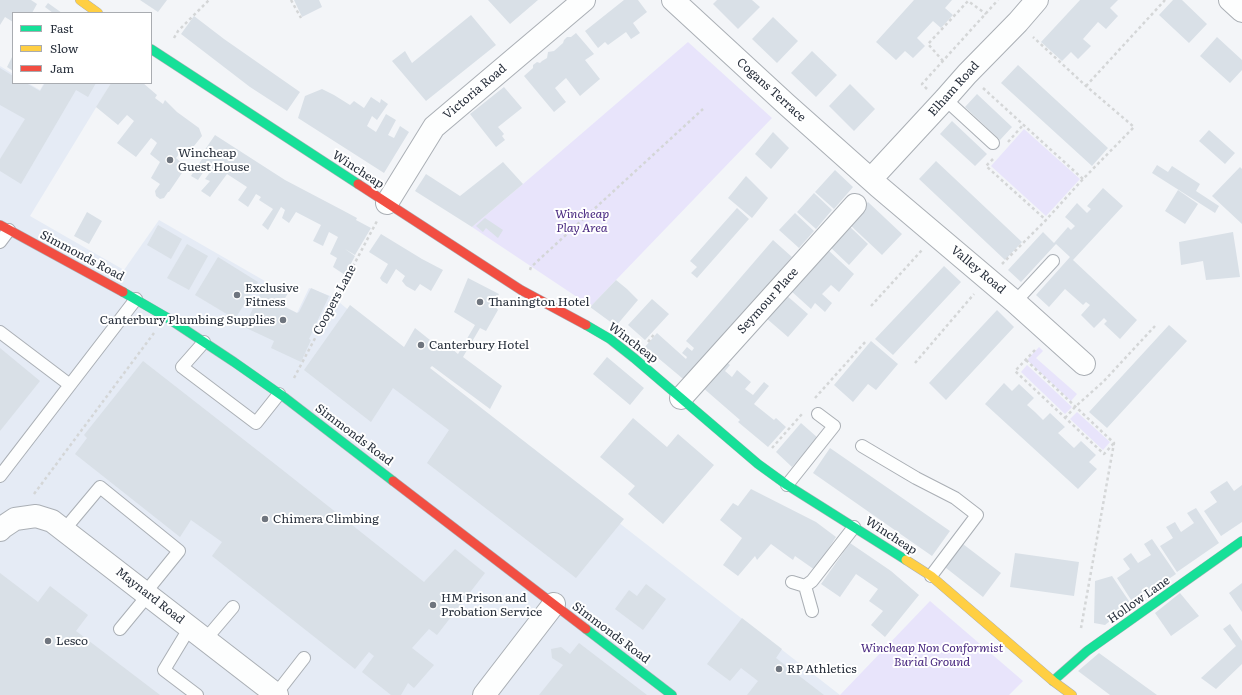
<!DOCTYPE html>
<html>
<head>
<meta charset="utf-8">
<style>
  body { margin:0 }
  #map { position:relative; width:1242px; height:695px; overflow:hidden; background:#f3f5f8; font-family:Literata,serif }
  canvas { display:block }
  .legend { position:absolute; left:12px; top:12px; width:140px; height:72px; box-sizing:border-box; background:#fff; border:1px solid #a9acb1; margin:0; padding:5px 7px; list-style:none; font-size:12px; color:#28303c }
  .legend li { display:flex; align-items:center; gap:8px; height:20px }
  .legend b { width:20px; border:1px solid #a9acb1 }
</style>
</head>
<body>
<div id="map">
<canvas width="1242" height="695"></canvas>
<ul class="legend">
<li><b style="height:5px;background:#16e098"></b>Fast</li>
<li><b style="height:5px;background:#ffcf43"></b>Slow</li>
<li><b style="height:5px;background:#f24e42"></b>Jam</li>
</ul>
</div>
<script>
const ctx = document.querySelector('canvas').getContext('2d');
ctx.lineJoin = 'round';
function fill(path, color) {
  ctx.fillStyle = color;
  ctx.fill(path, 'evenodd');
}
function shape(rows) {
  const path = new Path2D();
  for (const r of rows) {
    path.moveTo(r[0], r[1]);
    for (let i = 2; i < r.length; i += 2) path.lineTo(r[i], r[i + 1]);
  }
  return path;
}
function strokePath(path, color, width, dash) {
  ctx.strokeStyle = color;
  ctx.lineWidth = width;
  ctx.lineCap = dash ? 'butt' : 'round';
  ctx.setLineDash(dash || []);
  ctx.stroke(path);
}
function drawText(font, color, halo, rows, align = 'center') {
  ctx.font = font + ' Literata,serif';
  ctx.lineWidth = 4;
  ctx.setLineDash([]);
  ctx.textBaseline = 'middle';
  ctx.strokeStyle = halo;
  ctx.fillStyle = color;
  for (const [text, x, y, turn = 0] of rows) {
    ctx.save();
    ctx.translate(x, y);
    ctx.rotate((+turn || 0) * Math.PI / 180);
    ctx.textAlign = isNaN(turn) ? turn : align;
    if (halo) ctx.strokeText(text, 0, 0);
    ctx.fillText(text, 0, 0);
    ctx.restore();
  }
}
const built = shape([
  [0,66,13,74,13,83,28,83,40,90,44,83,111,83,30,216,124,270,159,220,277,288,289,291,281,305,297,313,309,288,333,297,383,339,840,695,0,695]
]);
const green = shape([
  [688,42,772,118,590,307,574,295,472,227,523,184],
  [1024,129,1080,179,1046,216,991,166],
  [1039,347,1043,351,1036,358,1077,394,1071,401,1028,361,1028,359],
  [1027,365,1072,407,1065,414,1021,372],
  [1077,412,1110,442,1103,450,1070,419],
  [930,601,1023,681,1009,695,840,695]
]);
const building = shape([
  [0,0,31,0,37,4,32,13,13,13,13,22,5,17,0,25],
  [140,0,167,0,158,12],
  [294,0,319,0,322,7,302,17],
  [488,0,538,0,510,24],
  [624,0,638,0,647,12,633,23,640,33,631,39,626,32,608,45,605,42,598,48,585,31],
  [717,0,752,0,760,7,738,29,713,4],
  [914,0,952,0,945,8,953,15,941,28,933,21,917,38,925,46,913,58,905,51,896,60,876,42],
  [1080,0,1118,0,1110,8,1118,16,1106,29,1098,22,1083,39,1091,46,1078,59,1071,52,1062,61,1041,42],
  [1173,0,1182,0,1207,24,1189,43,1159,15],
  [48,3,62,13,53,13,45,7],
  [471,15,496,45,426,101,392,61,405,51,412,63],
  [194,16,224,39,300,92,287,111,250,87,181,34],
  [773,17,798,41,777,63,752,39],
  [576,33,594,54,585,60,600,79,580,96,566,78,555,88,566,102,554,112,524,76,533,68,533,65,537,62,540,63,542,61,547,58,548,52,554,51,563,43,564,40,567,37,571,37],
  [1217,37,1242,60,1242,70,1230,83,1200,56],
  [812,51,837,75,816,97,791,73],
  [13,55,13,71,7,67],
  [1018,65,1108,148,1092,166,1001,83],
  [0,68,13,76,13,83,26,83,40,91,45,83,96,83,88,97,76,90,21,184,0,171,0,159,25,119,0,105],
  [111,83,143,83,157,95,155,98,163,104,165,100,177,112,199,128,202,136,186,156,180,153,176,158,186,167,169,192,168,192,164,198,160,199,156,196,155,191,160,184,151,178,160,162,150,154,157,143,155,141,151,138,136,157,117,143,134,121,127,115,118,125,96,107],
  [850,84,875,109,854,131,829,106],
  [504,87,522,108,498,127,504,134,502,136,505,140,496,147,470,114],
  [322,89,334,95,350,105,354,101,364,108,371,97,380,103,381,99,388,104,377,120,372,116,367,126,376,132,386,114,396,120,388,135,394,138,400,126,409,132,384,173,298,118,305,96],
  [977,94,1012,127,1000,140,965,107],
  [952,121,987,154,975,166,940,134],
  [1209,130,1235,153,1225,164,1199,141],
  [773,132,789,148,771,169,755,154],
  [215,135,285,180,344,211,357,218,356,220,371,228,355,255,345,249,355,256,345,275,333,267,337,258,330,254,338,237,329,232,323,246,313,241,321,225,296,212,289,223,282,218,285,210,281,207,268,230,262,225,273,209,259,200,261,197,256,194,248,207,238,200,247,187,227,174,210,197,201,191,210,181,205,179,211,171,206,168,198,180,191,176,204,156,202,154],
  [936,161,1022,242,1005,260,919,179],
  [503,162,523,184,472,227,415,191,426,174,460,196],
  [1157,165,1168,172,1172,166,1200,184,1196,191,1219,206,1215,213,1152,173],
  [1240,167,1242,169,1242,224,1212,196],
  [835,170,853,187,834,209,815,192],
  [746,176,768,198,752,218,728,198],
  [1103,188,1123,206,1073,260,1137,320,1120,339,1104,324,1107,321,1104,318,1094,328,1081,315,1090,305,1086,302,1083,305,1065,289,1049,307,1036,295,1070,257,1056,244,1021,282,1008,270,1043,232,1054,243,1068,227,1071,230,1075,226,1065,217,1077,203,1087,213,1091,209,1087,206],
  [1178,190,1198,204,1185,224,1165,211],
  [814,193,832,210,816,229,797,212],
  [868,202,902,234,882,255,848,223],
  [737,208,749,219,697,278,691,273,697,267,690,261],
  [87,212,102,221,89,244,74,236],
  [795,213,814,231,799,248,779,230],
  [485,218,503,230,498,238,486,228,483,232,476,226],
  [158,225,182,239,171,259,147,245],
  [848,225,868,244,849,265,829,246],
  [1233,232,1240,277,1206,280,1203,261,1181,265,1179,242],
  [381,234,422,259,443,270,431,291,420,284,415,291,406,286,402,281,405,276,396,269,387,284,382,281,380,278,388,264,369,252],
  [773,240,792,257,723,337,686,378,682,378,645,347,657,333,686,359,687,357,682,353,687,347,692,351,694,348,686,341],
  [187,244,208,256,189,290,167,278],
  [827,249,854,274,839,292,831,285,822,294,832,303,825,312,815,303,811,309,790,290],
  [218,257,258,282,235,319,195,295],
  [944,266,961,282,893,355,875,339],
  [468,278,499,294,494,305,498,310,486,331,480,328,463,357,502,386,490,409,432,366,430,368,624,519,576,578,427,463,449,430,393,388,371,422,304,370,350,305,404,347,415,328,440,348,444,342,458,354,475,325,454,312],
  [616,280,627,289,638,300,616,326,590,307],
  [266,282,288,293,281,305,297,313,299,312,311,288,329,296,309,339,311,340,301,362,271,348,274,341,244,327],
  [786,295,808,314,788,337,766,318],
  [652,299,669,314,645,340,628,325],
  [997,310,1014,327,946,400,929,383],
  [1169,325,1187,341,1107,428,1089,412],
  [871,341,898,364,876,390,868,384,853,402,834,385],
  [0,348,40,381,0,431],
  [607,357,644,388,630,405,593,374],
  [143,361,280,468,424,582,455,549,485,573,437,635,429,629,412,648,434,665,414,688,408,683,401,695,391,695,362,672,374,656,369,652,355,669,212,556,222,542,191,520,180,537,75,454,87,438,84,435],
  [725,361,730,365,725,371,732,377,737,370,751,382,745,389,753,395,764,382,769,386,754,404,774,420,776,418,786,427,768,447,738,422,740,420,702,387],
  [1004,383,1012,391,1019,384,1034,398,1027,405,1035,412,1043,420,1050,413,1065,427,1058,433,1074,448,1081,441,1096,455,1089,462,1097,469,1078,489,985,404],
  [633,418,667,447,678,434,714,465,663,524,628,494,635,486,600,457],
  [801,423,818,438,792,467,776,452],
  [830,448,950,531,932,556,813,473],
  [1227,481,1234,491,1242,485,1242,522,1221,536,1204,511,1217,502,1210,492],
  [751,489,816,522,836,537,815,570,795,556,793,560,771,544,757,560,755,556,738,576,723,565,742,538,720,520,733,503,738,506],
  [1196,508,1219,543,1177,572,1160,546,1173,538,1166,527,1175,522,1181,532,1194,523,1187,513],
  [1152,539,1176,574,1133,603,1117,578,1130,569,1123,559,1131,553,1138,563,1151,555,1144,544],
  [959,541,1001,573,983,597,941,564],
  [850,543,891,571,919,595,885,637,871,625,883,611,869,601,878,589,856,574,840,597,821,584],
  [1015,553,1079,562,1074,596,1010,587],
  [0,573,38,602,50,586,88,615,76,631,160,695,0,695],
  [1112,576,1131,604,1105,625,1094,623,1095,581],
  [1242,583,1242,612,1229,593],
  [646,584,666,599,643,630,615,609,629,590,637,596],
  [1180,593,1199,616,1171,636,1155,613],
  [742,618,782,649,776,658,824,695,747,695,758,681,741,668,730,681,707,664],
  [1230,624,1242,641,1242,664,1216,689,1201,678,1236,646,1223,629],
  [579,643,647,695,539,695,563,665,552,658,551,649,561,647,570,654],
  [1099,653,1157,695,1110,695,1078,671]
]);
const path = shape([
  [291,0,301,18],
  [174,38,178,31,209,0],
  [943,61,928,44,968,1,986,14],
  [1086,86,1165,0],
  [983,88,1083,179],
  [927,89,922,84,998,0],
  [1008,142,1023,125],
  [993,159,986,166,1046,220],
  [1002,264,1046,220,1083,179,1134,127,1086,86,1033,37],
  [530,270,531,267,703,109],
  [871,306,922,250],
  [648,342,655,333],
  [1035,350,1015,371,1104,454,1114,443],
  [1026,360,1114,443,1081,628],
  [915,363,974,294],
  [294,378,377,221],
  [815,398,867,340],
  [1065,418,1075,407,1103,382,1155,326],
  [772,448,802,414],
  [34,494,154,333]
]);
const lane = shape([
  [945,99,993,143],
  [0,242,9,230],
  [1015,302,1053,261],
  [0,332,70,385],
  [204,342,182,367,256,423,279,394],
  [862,446,916,478,955,498,977,515,931,576],
  [0,476,136,299],
  [787,485,834,426,818,414],
  [64,530,100,487,179,551,145,593],
  [792,582,805,586,812,581,854,527],
  [805,586,812,611],
  [190,627,164,670,197,695],
  [120,629,148,595],
  [205,640,233,607],
  [276,694,304,658]
]);
const street = shape([
  [673,0,786,104,878,186,1015,302,1084,364],
  [1230,0,1242,11],
  [871,179,945,99,967,74,1018,22,1037,0],
  [387,203,434,127,584,0],
  [681,398,855,205],
  [0,530,3,527,15,519,36,516,52,521,277,695],
  [484,695,554,604]
]);
const fast = shape([
  [151,49,358,184],
  [123,292,166,317,234,362,284,397,393,481],
  [586,325,610,339,634,358,758,464,787,485,906,560],
  [586,629,672,695],
  [1053,681,1087,651,1242,541]
]);
const slow = shape([
  [80,0,98,13],
  [906,560,931,576,1053,681,1072,695]
]);
const jam = shape([
  [358,184,521,290,586,325],
  [0,225,123,292],
  [393,481,586,629]
]);
const markers = [
  [170,160,4,"#6f757e"],
  [237,295,4,"#6f757e"],
  [480,302,4,"#6f757e"],
  [283,320,4,"#6f757e"],
  [421,345,4,"#6f757e"],
  [265,519,4,"#6f757e"],
  [433,605,4,"#6f757e"],
  [48,641,4,"#6f757e"],
  [779,669,4,"#6f757e"]
];
const streetNames = [
  ["Elham Road",954,89,-48],
  ["Cogans Terrace",771,90,42],
  ["Victoria Road",475,92,-40],
  ["Wincheap",358,170,33],
  ["Simmonds Road",82,256,28],
  ["Valley Road",978,270,40],
  ["Coopers Lane",335,300,-62],
  ["Seymour Place",768,301,-48],
  ["Wincheap",633,343,37],
  ["Simmonds Road",354,435,37],
  ["Wincheap",891,536,33],
  ["Maynard Road",150,596,38],
  ["Hollow Lane",1139,600,-35],
  ["Simmonds Road",611,633,37]
];
const poiNames = [
  ["Wincheap",178,153],
  ["Guest House",178,167],
  ["Exclusive",245,288],
  ["Fitness",245,302],
  ["Thanington Hotel",488,302],
  ["Canterbury Plumbing Supplies",275,320,"right"],
  ["Canterbury Hotel",429,345],
  ["Chimera Climbing",273,519],
  ["HM Prison and",441,598],
  ["Probation Service",441,612],
  ["Lesco",56,641],
  ["RP Athletics",787,669]
];
const parkNames = [
  ["Wincheap",582,214],
  ["Play Area",582,228],
  ["Wincheap Non Conformist",932,648],
  ["Burial Ground",932,662]
];
fill(built, '#e5ebf5');
fill(green, '#e8e4fb');
fill(building, '#d9e0e7');
strokePath(lane, '#aaafb5', 14);
strokePath(street, '#aaafb5', 24);
strokePath(fast, '#aaafb5', 10);
strokePath(slow, '#aaafb5', 10);
strokePath(jam, '#aaafb5', 10);
strokePath(path, '#d4d6d7', 2.5, [3, 3]);
strokePath(lane, '#fdfefe', 12);
strokePath(street, '#fdfefe', 22);
strokePath(fast, '#16e098', 9);
strokePath(slow, '#ffcf43', 9);
strokePath(jam, '#f24e42', 9);
for (const [x, y, r, color] of markers) {
  const dot = new Path2D();
  dot.arc(x, y, r, 0, 2 * Math.PI);
  ctx.fillStyle = color;
  ctx.fill(dot);
  strokePath(dot, '#fff', 1.5);
}
drawText('12px', '#28303c', '#fff', streetNames);
drawText('12px', '#28303c', '#fff', poiNames, 'left');
drawText('italic 12px', '#492980', '#fff', parkNames);
</script>
</body>
</html>
